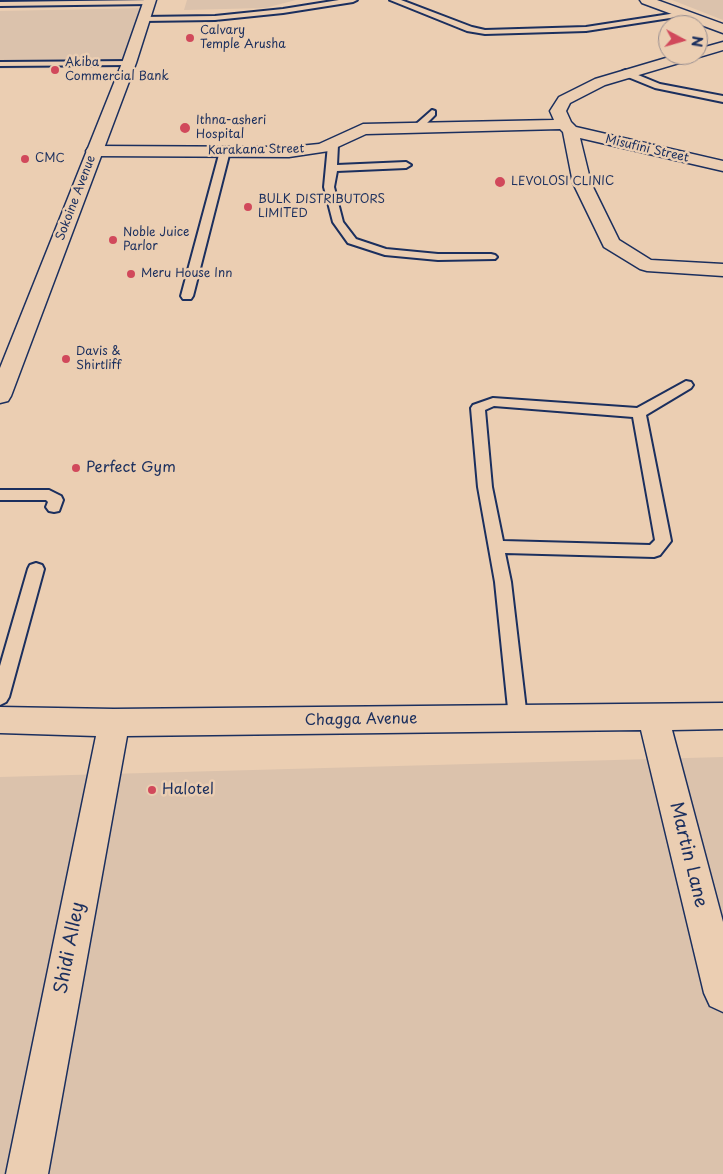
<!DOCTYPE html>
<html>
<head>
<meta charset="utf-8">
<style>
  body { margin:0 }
  #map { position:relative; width:723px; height:1174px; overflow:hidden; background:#ebceb2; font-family:"Playpen Sans",sans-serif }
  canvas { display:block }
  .north { position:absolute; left:658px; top:15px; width:50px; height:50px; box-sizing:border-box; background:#ebceb2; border:1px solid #988e90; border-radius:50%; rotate:96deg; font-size:14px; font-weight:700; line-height:20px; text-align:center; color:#1b2f5e }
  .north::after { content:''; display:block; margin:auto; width:18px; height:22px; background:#d1495b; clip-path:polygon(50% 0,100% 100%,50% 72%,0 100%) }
</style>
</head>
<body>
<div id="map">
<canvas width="723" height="1174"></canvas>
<div class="north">N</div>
</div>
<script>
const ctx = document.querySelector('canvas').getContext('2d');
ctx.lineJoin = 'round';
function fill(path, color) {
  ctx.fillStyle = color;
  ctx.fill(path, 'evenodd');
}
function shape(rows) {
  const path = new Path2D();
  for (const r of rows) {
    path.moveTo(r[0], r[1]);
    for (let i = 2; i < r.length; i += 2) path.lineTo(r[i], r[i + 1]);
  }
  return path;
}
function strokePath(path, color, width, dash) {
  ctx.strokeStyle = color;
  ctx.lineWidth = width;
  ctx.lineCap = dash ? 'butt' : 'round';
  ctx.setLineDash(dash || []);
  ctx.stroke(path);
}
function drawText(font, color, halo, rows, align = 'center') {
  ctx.font = font + ' "Playpen Sans",sans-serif';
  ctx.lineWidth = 5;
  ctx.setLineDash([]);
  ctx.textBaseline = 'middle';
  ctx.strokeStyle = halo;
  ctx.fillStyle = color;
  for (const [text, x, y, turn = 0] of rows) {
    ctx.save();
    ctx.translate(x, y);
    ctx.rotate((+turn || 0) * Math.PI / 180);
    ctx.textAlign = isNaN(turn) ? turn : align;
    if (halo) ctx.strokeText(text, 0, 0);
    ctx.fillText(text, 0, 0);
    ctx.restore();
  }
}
const built = shape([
  [187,0,296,0,265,8,184,10],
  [672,0,723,0,723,20],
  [145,8,123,67,0,69,0,11],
  [723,757,723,1174,0,1174,0,777]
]);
const service = shape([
  [153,0,154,2,150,4,0,6,0,2,153,0],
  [339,0,357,0,353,2,283,13,215,20,143,21,139,19,143,17,215,16,283,9,339,0],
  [390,0,401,0,472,27,485,30,586,27,683,12,687,14,683,16,586,31,485,34,467,31,390,0],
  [132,61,133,63,129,65,0,66,0,62,132,61],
  [626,70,660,84,723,96,723,102,655,88,623,75,623,71,626,70],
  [432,110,435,111,435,115,421,129,415,129,415,125,432,110],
  [333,142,338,145,337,165,406,162,411,165,406,168,337,171,334,187,343,222,356,239,386,249,438,254,491,254,495,255,497,257,495,259,438,260,385,255,348,243,333,222,324,187,328,145,333,142],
  [225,148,230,151,193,296,191,299,183,299,181,296,220,151,225,148],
  [686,381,691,382,693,385,691,388,646,415,671,541,660,555,654,557,505,553,511,582,527,718,524,724,518,726,512,724,509,718,495,582,478,487,471,408,473,405,493,398,637,408,686,381],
  [494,406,633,417,655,540,650,545,503,541,492,487,485,410,494,406],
  [0,490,49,490,61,496,63,500,59,511,54,512,49,511,46,507,48,502,46,500,0,500,0,490],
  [36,563,42,565,44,569,9,697,6,702,0,705,0,666,28,569,30,565,36,563]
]);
const minor = shape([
  [640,0,657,0,723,24,723,33,642,3,640,0],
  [723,42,723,50,605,85,570,103,566,111,571,122,576,127,723,161,723,171,580,138,591,183,619,240,651,260,723,264,723,276,647,271,640,269,604,247,573,183,563,132,560,129,366,134,329,151,289,157,94,156,88,154,86,151,88,148,94,146,289,147,319,144,363,124,554,120,550,111,559,97,595,79,676,55,698,55,698,49,723,42],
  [723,703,723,729,672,730,723,922,723,1012,710,1006,704,993,641,730,127,736,48,1174,6,1174,96,736,0,733,0,707,114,709,723,703]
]);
const primary = shape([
  [144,0,156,0,136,63,11,396,8,401,0,403,0,368,122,63,144,0]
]);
const markers = [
  [190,38,5,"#d1495b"],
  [55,70,5,"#d1495b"],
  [185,128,6,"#d1495b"],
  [25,159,5,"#d1495b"],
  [500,182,6,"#d1495b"],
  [248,207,5,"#d1495b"],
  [113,240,5,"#d1495b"],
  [131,274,5,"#d1495b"],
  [66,359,5,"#d1495b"],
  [76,468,5,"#d1495b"],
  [152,790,5,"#d1495b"]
];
const farPoinames = [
  ["Calvary",200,31],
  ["Temple Arusha",200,45],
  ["Akiba",65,63],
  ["Commercial Bank",65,77],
  ["Ithna-asheri",196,121],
  ["Hospital",196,135],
  ["CMC",35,159],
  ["LEVOLOSI CLINIC",511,182],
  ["BULK DISTRIBUTORS",258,200],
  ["LIMITED",258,214],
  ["Noble Juice",123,233],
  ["Parlor",123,247],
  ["Meru House Inn",141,274],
  ["Davis &",76,352],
  ["Shirtliff",76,366]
];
const farStreetnames = [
  ["Misufini Street",647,149,13],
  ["Karakana Street",256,150,-1],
  ["Sokoine Avenue",76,198,-69]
];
const poiNames = [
  ["Perfect Gym",86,468],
  ["Halotel",162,790]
];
const streetNames = [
  ["Chagga Avenue",361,720,-1]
];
const nearStreetnames = [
  ["Martin Lane",688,855,76],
  ["Shidi Alley",70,948,-79]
];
fill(built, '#dbc2ac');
strokePath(service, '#1b2f5e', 4);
strokePath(minor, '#1b2f5e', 3);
strokePath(primary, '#1b2f5e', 3);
fill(service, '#ebceb2');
fill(minor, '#ebceb2');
fill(primary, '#ebceb2');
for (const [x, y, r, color] of markers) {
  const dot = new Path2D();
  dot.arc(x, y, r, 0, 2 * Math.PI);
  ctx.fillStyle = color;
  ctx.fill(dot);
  strokePath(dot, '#ebceb2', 2);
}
drawText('12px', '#1b2f5e', '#ebceb2', farPoinames, 'left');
drawText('12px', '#1b2f5e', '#ebceb2', farStreetnames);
drawText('15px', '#1b2f5e', '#ebceb2', poiNames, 'left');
drawText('15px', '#1b2f5e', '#ebceb2', streetNames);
drawText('18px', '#1b2f5e', '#ebceb2', nearStreetnames);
</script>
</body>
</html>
